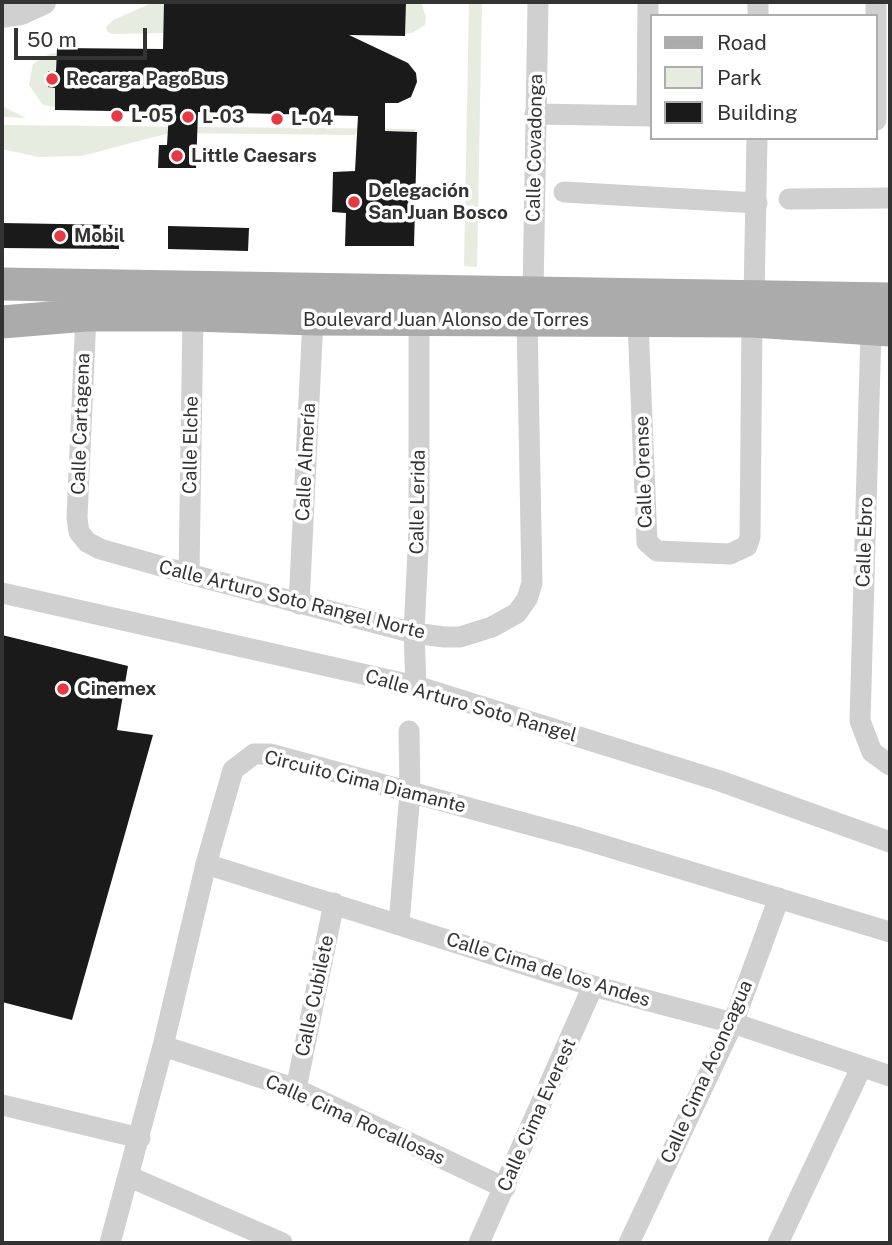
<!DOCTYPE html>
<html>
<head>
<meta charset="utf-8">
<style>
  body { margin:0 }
  #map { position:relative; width:892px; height:1245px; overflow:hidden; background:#fff; font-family:"Public Sans",sans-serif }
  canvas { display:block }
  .frame { position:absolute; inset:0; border:4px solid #333; pointer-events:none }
  .legend { position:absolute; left:650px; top:14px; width:228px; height:126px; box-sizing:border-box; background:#fff; border:2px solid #adadad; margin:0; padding:9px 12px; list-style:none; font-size:21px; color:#333 }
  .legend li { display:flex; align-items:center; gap:14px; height:35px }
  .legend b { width:35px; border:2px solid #adadad }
  .scale { position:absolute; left:14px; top:28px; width:133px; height:32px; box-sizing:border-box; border:4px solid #333; border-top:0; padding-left:9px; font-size:21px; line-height:24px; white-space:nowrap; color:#333; -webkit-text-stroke:5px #fff; paint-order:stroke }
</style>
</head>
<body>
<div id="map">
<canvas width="892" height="1245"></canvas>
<div class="frame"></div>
<ul class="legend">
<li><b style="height:9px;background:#ababab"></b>Road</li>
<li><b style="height:19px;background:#e6ecdf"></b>Park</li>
<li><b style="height:19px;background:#1a1a1a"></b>Building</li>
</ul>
<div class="scale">50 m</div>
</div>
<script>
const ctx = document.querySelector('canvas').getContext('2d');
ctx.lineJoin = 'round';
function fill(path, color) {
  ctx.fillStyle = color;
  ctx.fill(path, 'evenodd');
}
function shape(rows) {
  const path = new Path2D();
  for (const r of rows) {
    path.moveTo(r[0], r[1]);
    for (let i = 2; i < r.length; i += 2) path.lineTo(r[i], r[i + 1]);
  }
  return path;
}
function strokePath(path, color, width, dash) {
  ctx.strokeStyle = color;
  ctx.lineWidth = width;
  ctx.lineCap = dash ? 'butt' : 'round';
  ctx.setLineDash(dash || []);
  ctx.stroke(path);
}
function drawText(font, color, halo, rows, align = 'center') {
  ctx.font = font + ' "Public Sans",sans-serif';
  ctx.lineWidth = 7;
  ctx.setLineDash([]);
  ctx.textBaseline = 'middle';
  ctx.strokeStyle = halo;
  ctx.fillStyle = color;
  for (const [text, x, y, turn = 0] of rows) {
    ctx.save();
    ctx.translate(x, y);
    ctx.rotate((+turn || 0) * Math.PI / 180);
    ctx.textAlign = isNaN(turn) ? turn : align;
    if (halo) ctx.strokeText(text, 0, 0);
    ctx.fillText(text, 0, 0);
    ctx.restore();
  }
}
const green = shape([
  [154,2,164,2,164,33,112,34,107,31,106,27,113,20],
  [406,2,421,2,426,17,425,25,412,33,405,34],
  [469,2,482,2,477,267,464,266],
  [51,53,56,53,55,107,43,105,29,85,33,64],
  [2,106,26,118,4,117,4,125,416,129,415,132,357,130,356,135,170,133,81,156,38,157,2,149]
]);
const building = shape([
  [164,2,406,2,405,36,349,35,408,63,416,73,417,82,411,97,398,103,385,103,385,131,417,132,414,246,345,246,346,213,332,212,333,172,355,171,358,116,198,112,196,168,158,168,159,145,167,145,169,112,55,110,55,88,48,87,48,71,56,71,57,48,163,49],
  [2,223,119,225,119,249,2,248],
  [168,226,249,228,248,251,168,249],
  [2,635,128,666,117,730,153,735,72,1020,2,1002]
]);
const minor = shape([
  [876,2,876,120],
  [758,16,758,2],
  [535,114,652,116],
  [647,116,648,2],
  [564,192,757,203],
  [789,199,890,198],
  [533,295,538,2],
  [754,297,757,138],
  [86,315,77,518,79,532,87,542,100,549,189,574,414,633,444,637,460,637,492,627,517,613,527,599,532,583,527,319],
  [638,322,647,542,657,551,730,554,747,546,750,537,752,321],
  [871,330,860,721,872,752,890,765],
  [189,574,193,315],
  [2,593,416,686,720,781,890,842],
  [299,604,313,319],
  [416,686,414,633,419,529,419,318],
  [206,864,593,986,733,1023,890,1076],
  [399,923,410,793,409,731],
  [163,1046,296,1089,505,1188],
  [296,1089,334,903],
  [2,1105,140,1138],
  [130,1177,282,1243],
  [110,1243,163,1046,206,864,233,770,254,754,270,754,579,838,890,932],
  [479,1243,593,986],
  [629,1243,733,1023,779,898],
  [778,1243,861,1068]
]);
const tertiary = shape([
  [2,15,21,12,43,2]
]);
const primary = shape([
  [2,284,890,299],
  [2,322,86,315,193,315,313,319,752,321,890,330]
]);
const markers = [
  [52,79,7,"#e63946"],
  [117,116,7,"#e63946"],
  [188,117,7,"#e63946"],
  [277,119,7,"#e63946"],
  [177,156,7,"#e63946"],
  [354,202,7,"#e63946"],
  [60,236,7,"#e63946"],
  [63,689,7,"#e63946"]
];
const poiNames = [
  ["Recarga PagoBus",66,79],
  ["L-05",131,116],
  ["L-03",202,117],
  ["L-04",291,119],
  ["Little Caesars",191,156],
  ["Delegación",368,191],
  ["San Juan Bosco",368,213],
  ["Mobil",74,236],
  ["Cinemex",77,689]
];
const streetNames = [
  ["Calle Covadonga",535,148,-89],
  ["Boulevard Juan Alonso de Torres",446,320],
  ["Calle Cartagena",81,424,-88],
  ["Calle Elche",191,445,-89],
  ["Calle Almería",306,462,-87],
  ["Calle Orense",644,472,-92],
  ["Calle Lerida",418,502,-89],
  ["Calle Ebro",865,542,-88],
  ["Calle Arturo Soto Rangel Norte",292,600,14],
  ["Calle Arturo Soto Rangel",471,706,16],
  ["Circuito Cima Diamante",365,782,14],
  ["Calle Cima de los Andes",548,970,17],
  ["Calle Cubilete",315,996,-78],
  ["Calle Cima Aconcagua",707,1072,-66],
  ["Calle Cima Everest",537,1115,-66],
  ["Calle Cima Rocallosas",355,1120,24]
];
fill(green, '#e6ecdf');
fill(building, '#1a1a1a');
strokePath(minor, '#d0d0d0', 21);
strokePath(tertiary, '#d0d0d0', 26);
strokePath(primary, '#ababab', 33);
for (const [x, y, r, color] of markers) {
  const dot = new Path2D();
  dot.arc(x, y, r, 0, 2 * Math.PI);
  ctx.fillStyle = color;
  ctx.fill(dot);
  strokePath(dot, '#fff', 2.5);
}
drawText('bold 19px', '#333', '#fff', poiNames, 'left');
drawText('19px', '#333', '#fff', streetNames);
</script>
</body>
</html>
